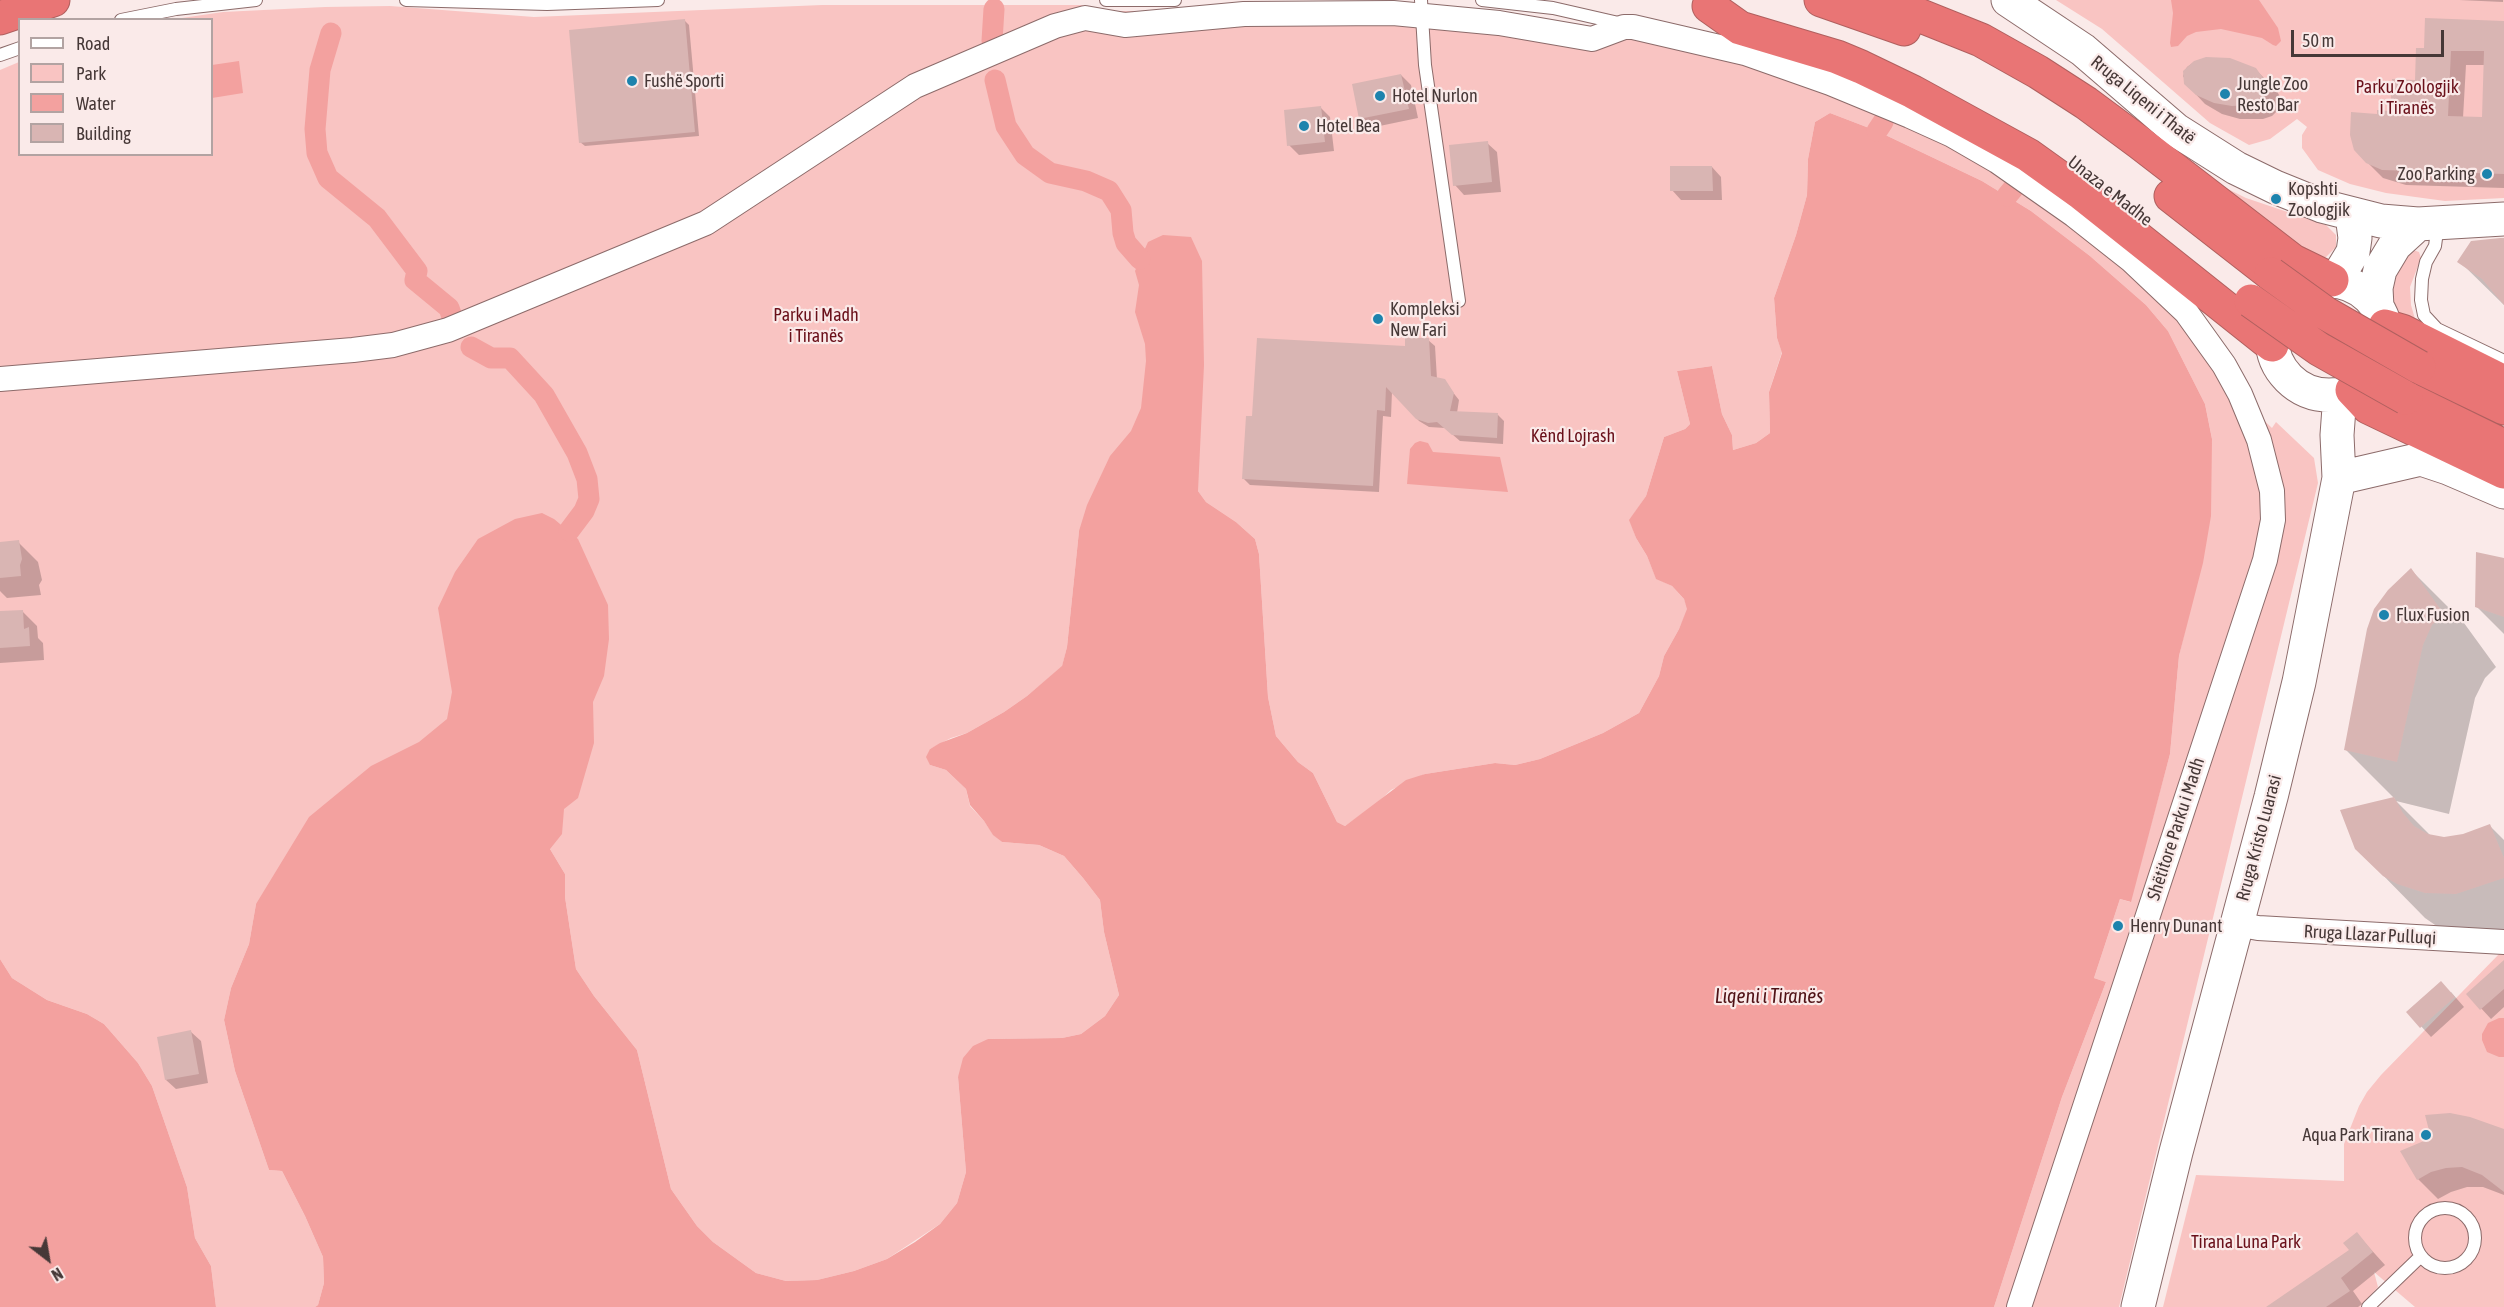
<!DOCTYPE html>
<html>
<head>
<meta charset="utf-8">
<style>
  body { margin:0 }
  #map { position:relative; width:2504px; height:1307px; overflow:hidden; background:#faeae9; font-family:"Asap Condensed",sans-serif }
  canvas { display:block }
  .legend { position:absolute; left:18px; top:18px; width:195px; height:138px; box-sizing:border-box; background:#faeae9; border:2px solid #b2a3a2; margin:0; padding:8px 10px; list-style:none; font-size:18px; color:#463837 }
  .legend li { display:flex; align-items:center; gap:12px; height:30px }
  .legend b { width:30px; border:2px solid #b2a3a2 }
  .north { position:absolute; left:18px; top:1229px; width:60px; height:60px; -webkit-text-stroke:4px #faeae9; paint-order:stroke; rotate:149deg; font-size:16px; font-weight:700; line-height:24px; text-align:center; color:#463837 }
  .north::after { content:''; display:block; margin:auto; width:21px; height:27px; background:#463837; clip-path:polygon(50% 0,100% 100%,50% 72%,0 100%) }
  .scale { position:absolute; left:2291px; top:30px; width:153px; height:27px; box-sizing:border-box; border:3px solid #463837; border-top:0; padding-left:8px; font-size:18px; line-height:21px; white-space:nowrap; color:#463837; -webkit-text-stroke:4px #faeae9; paint-order:stroke }
</style>
</head>
<body>
<div id="map">
<canvas width="2504" height="1307"></canvas>
<ul class="legend">
<li><b style="height:8px;background:#fff"></b>Road</li>
<li><b style="height:16px;background:#f9c4c2"></b>Park</li>
<li><b style="height:16px;background:#f3a19f"></b>Water</li>
<li><b style="height:16px;background:#d9b5b3"></b>Building</li>
</ul>
<div class="north">N</div>
<div class="scale">50 m</div>
</div>
<script>
const ctx = document.querySelector('canvas').getContext('2d');
ctx.lineJoin = 'round';
function fill(path, color) {
  ctx.fillStyle = color;
  ctx.fill(path, 'evenodd');
}
function shape(rows) {
  const path = new Path2D();
  for (const r of rows) {
    if (r.length === 3) {
      path.moveTo(r[0] + r[2], r[1]);
      path.arc(r[0], r[1], r[2], 0, 2 * Math.PI);
      continue;
    }
    path.moveTo(r[0], r[1]);
    for (let i = 2; i < r.length; i += 2) path.lineTo(r[i], r[i + 1]);
  }
  return path;
}
function strokePath(path, color, width, dash) {
  ctx.strokeStyle = color;
  ctx.lineWidth = width;
  ctx.lineCap = dash ? 'butt' : 'round';
  ctx.setLineDash(dash || []);
  ctx.stroke(path);
}
function drawText(font, color, halo, rows, align = 'center') {
  ctx.font = font + ' "Asap Condensed",sans-serif';
  ctx.lineWidth = 4.5;
  ctx.setLineDash([]);
  ctx.textBaseline = 'middle';
  ctx.strokeStyle = halo;
  ctx.fillStyle = color;
  for (const [text, x, y, turn = 0] of rows) {
    ctx.save();
    ctx.translate(x, y);
    ctx.rotate((+turn || 0) * Math.PI / 180);
    ctx.textAlign = isNaN(turn) ? turn : align;
    if (halo) ctx.strokeText(text, 0, 0);
    ctx.fillText(text, 0, 0);
    ctx.restore();
  }
}
const green = shape([
  [2056,0,2504,0,2504,198,2445,201,2386,193,2350,184,2318,170,2302,148,2302,135,2307,127,2297,119,2270,139,2249,145,2210,123,2102,29],
  [1212,4,1524,17,1746,61,1964,145,2140,272,2235,393,2272,428,2276,422,2314,458,2318,483,2119,1307,1994,1307,2062,1097,2106,982,2094,978,2120,899,2130,902,2170,754,2179,656,2188,618,2212,439,2205,404,2168,331,2146,305,2090,256,2031,211,1982,181,1877,131,1830,113,1815,122,1808,159,1807,195,1796,235,1774,298,1777,338,1782,352,1769,392,1770,433,1756,443,1733,450,1732,435,1722,414,1712,366,1677,371,1690,424,1685,429,1664,437,1646,496,1630,520,1636,538,1647,556,1656,578,1672,586,1684,599,1688,609,1679,629,1664,656,1659,676,1639,713,1603,733,1540,759,1515,765,1495,763,1425,774,1391,790,1376,804,1345,826,1337,822,1313,773,1298,762,1276,736,1268,697,1259,554,1255,539,1236,522,1206,502,1198,491,1079,531,1067,647,1062,667,1027,696,1004,712,967,733,951,738,930,749,930,765,946,770,966,789,970,806,984,821,993,834,1002,842,1039,845,1064,856,1083,878,1100,900,1104,932,1119,995,1105,1016,1081,1034,1062,1038,988,1039,958,1077,966,1172,957,1203,940,1224,887,1259,854,1271,817,1280,786,1281,756,1273,713,1242,697,1226,671,1189,637,1050,594,996,576,969,565,897,565,874,550,849,256,904,249,944,231,988,224,1020,235,1071,269,1170,282,1171,305,1216,323,1257,324,1283,318,1305,315,1307,216,1307,211,1266,195,1238,187,1187,152,1086,138,1063,104,1024,87,1014,47,1000,12,978,0,959,0,70,19,62,20,154,212,154,212,20,175,19,223,12,325,7,390,6,534,17,822,5,1081,5,1108,11,1180,11],
  [2220,185,2246,198,2326,225,2336,235,2336,247,2326,257,2313,259],
  [2413,250,2419,252,2421,258,2410,287,2411,305,2415,319,2397,315,2391,306,2390,273],
  [2501,952,2504,952,2504,1307,2415,1307,2374,1272,2378,1287,2360,1307,2163,1307,2196,1175,2344,1181,2344,1144,2359,1106,2367,1092,2381,1075]
]);
const water = shape([
  [2171,0,2259,0,2278,28,2281,41,2276,46,2273,45,2262,38,2221,29,2196,32,2187,36,2178,46,2171,47,2170,43,2173,13],
  [239,61,243,93,212,98,212,65],
  [1830,113,1877,131,1982,181,2031,211,2090,256,2146,305,2168,331,2205,404,2212,439,2211,516,2203,563,2179,656,2170,754,2131,902,2120,899,2094,978,2106,982,2062,1097,1994,1307,315,1307,318,1305,324,1283,323,1257,305,1216,282,1171,269,1170,235,1071,224,1020,231,988,249,944,256,904,309,817,371,766,419,742,447,719,452,692,438,608,455,572,478,539,515,519,542,513,554,519,578,539,608,605,609,639,604,676,593,702,594,743,578,798,564,809,562,834,550,849,565,874,565,897,576,969,594,996,637,1050,671,1189,697,1226,713,1242,756,1273,786,1281,817,1280,854,1271,887,1259,915,1242,940,1224,957,1203,966,1172,958,1077,963,1058,973,1046,988,1039,1062,1038,1081,1034,1105,1016,1119,995,1104,932,1100,900,1083,878,1064,856,1039,845,1002,842,993,835,984,821,970,805,966,789,946,770,930,765,926,757,930,749,940,743,967,733,1004,712,1027,696,1062,666,1067,647,1079,531,1087,505,1110,456,1131,431,1141,408,1146,361,1145,344,1135,312,1139,285,1135,271,1148,242,1163,235,1191,237,1202,261,1204,365,1198,491,1206,502,1236,522,1255,539,1259,554,1268,697,1276,736,1298,762,1313,773,1337,822,1345,826,1406,780,1425,774,1495,763,1515,765,1540,759,1603,733,1639,713,1659,676,1664,656,1679,629,1687,609,1684,599,1672,586,1656,579,1647,556,1636,538,1629,520,1646,496,1664,437,1685,429,1690,424,1677,371,1712,366,1722,414,1732,435,1733,450,1756,443,1770,433,1769,392,1782,353,1777,338,1774,298,1796,235,1807,195,1808,159,1815,122],
  [1420,441,1428,443,1433,452,1500,457,1508,492,1407,484,1410,449,1415,443],
  [0,959,12,978,47,1000,87,1014,104,1024,138,1063,152,1086,187,1187,195,1238,211,1266,216,1307,0,1307],
  [2499,1018,2504,1018,2504,1057,2499,1057,2487,1052,2482,1040,2482,1034,2488,1023]
]);
const shadow = shape([
  [2459,0,2503,0,2503,2],
  [685,21,689,25,699,136,585,146,580,142],
  [2504,22,2504,188,2406,185,2383,178,2367,162,2378,116,2392,113,2416,81,2425,50],
  [2466,65,2485,65,2483,119,2463,118],
  [2194,62,2255,69,2277,91,2282,101,2282,106,2272,116,2263,119,2240,119,2222,114,2205,104,2190,88,2183,76,2187,67],
  [1401,75,1411,85,1418,118,1370,128,1361,118],
  [1320,107,1330,117,1334,151,1299,155,1289,145],
  [1487,143,1497,152,1501,192,1464,195,1455,185],
  [1712,167,1721,177,1722,200,1681,200,1672,190],
  [2504,240,2504,305,2459,261],
  [1428,340,1435,346,1437,379,1444,381,1459,400,1457,413,1498,415,1504,421,1503,444,1460,441,1445,428,1429,427,1419,421,1392,392,1391,417,1383,416,1379,492,1250,485,1244,479,1253,418],
  [18,542,38,562,42,580,39,585,41,595,7,598,0,591,0,543],
  [2504,560,2504,634,2476,606],
  [2411,570,2464,623,2496,667,2485,678,2475,698,2449,814,2396,801,2431,836,2444,838,2463,835,2490,826,2504,840,2504,946,2451,936,2425,918,2372,864,2395,799,2345,749],
  [22,611,37,626,38,638,43,643,44,660,0,663,0,613],
  [2504,968,2504,1007,2491,1019,2468,994],
  [2451,992,2464,1007,2431,1037,2408,1012],
  [191,1032,201,1041,208,1083,176,1089,166,1080],
  [2470,1118,2504,1130,2504,1195,2483,1187,2467,1187,2451,1192,2438,1199,2418,1179,2403,1152],
  [2357,1234,2385,1265,2353,1291,2362,1304,2358,1307,2285,1307,2352,1250]
]);
const canal = shape([
  [331,33,320,70,315,129,317,153,328,178,377,218,417,271,415,280,449,308,452,317],
  [992,41,994,9],
  [995,80,1006,126,1025,155,1050,173,1086,181,1109,191,1121,210,1123,233,1126,243,1140,259],
  [1877,131,1883,122],
  [2007,196,2016,185],
  [471,347,491,358,510,358,544,395,577,453,587,479,589,499,584,511,569,531]
]);
const building = shape([
  [2425,18,2504,21,2504,174,2382,170,2366,163,2354,150,2350,135,2351,112,2377,114,2377,110,2390,111,2392,79,2415,80,2416,48,2424,48],
  [2451,51,2484,51,2482,117,2448,116],
  [685,19,695,132,579,143,569,30],
  [2206,57,2230,58,2256,68,2268,85,2265,96,2248,105,2232,106,2214,103,2196,95,2184,84,2183,71,2194,61],
  [1401,74,1409,109,1359,119,1352,84],
  [1321,106,1325,142,1287,146,1284,110],
  [1488,141,1492,182,1453,186,1449,145],
  [1670,166,1712,166,1713,191,1670,191],
  [2500,238,2504,238,2504,305,2482,279,2457,262,2471,241],
  [1257,338,1405,346,1405,338,1429,338,1431,376,1445,379,1454,393,1450,411,1498,413,1497,438,1452,435,1437,422,1428,423,1416,419,1386,387,1385,411,1377,410,1373,486,1242,479,1246,416,1252,416],
  [19,540,22,559,20,565,21,576,0,578,0,542],
  [2476,552,2504,558,2504,617,2475,607],
  [2411,568,2444,614,2432,625,2423,645,2397,762,2344,750,2367,629,2374,609,2388,590],
  [23,610,24,629,29,627,30,646,0,648,0,611],
  [2394,797,2403,813,2414,826,2428,834,2444,837,2463,834,2490,824,2504,858,2504,878,2456,894,2425,893,2397,884,2383,876,2355,849,2340,810],
  [2504,960,2504,989,2480,1010,2466,994],
  [2441,981,2455,997,2420,1028,2406,1012],
  [191,1030,199,1074,165,1080,157,1037],
  [2450,1113,2470,1117,2504,1129,2504,1192,2482,1175,2462,1167,2446,1168,2431,1172,2417,1180,2400,1151,2431,1138,2425,1115],
  [2357,1232,2373,1252,2341,1278,2350,1291,2326,1307,2266,1307,2349,1250,2343,1243]
]);
const lane = shape([
  [406,0,547,4,658,0],
  [1106,0,1175,0],
  [1421,0,1425,65,1459,301],
  [1482,0,1553,8,1623,24],
  [121,20,176,9,256,0],
  [0,55,20,48],
  [2438,224,2435,246,2426,262,2422,279,2421,300,2424,315,2437,329,2504,361],
  [2445,1238,30],
  [2368,1307,2421,1256]
]);
const street = shape([
  [0,379,353,350,393,345,448,330,706,223,915,86,1055,26,1085,18,1125,25,1244,14,1393,13,1499,23,1592,39,1624,27,1633,27,1745,53,1830,83,1910,116,1952,135,1997,161,2074,215,2131,260,2186,312,2224,365,2240,394,2259,440,2272,491,2273,520,2265,560,2019,1307],
  [2236,924,2258,928,2504,942]
]);
const secondary = shape([
  [2008,0,2083,50,2176,130,2236,168,2275,187,2322,206,2381,221,2418,224,2504,219],
  [2336,280,2353,252,2355,238,2352,215],
  [2329,338,57],
  [2377,307,2376,288,2380,270,2395,245,2418,224],
  [2339,478,2421,459,2448,468,2504,492],
  [2138,1307,2176,1152,2271,797,2299,682,2339,478,2337,435,2340,394]
]);
const highway = shape([
  [1821,0,1904,29],
  [1881,0,1981,40,2038,72,2086,103,2140,143,2293,261,2332,280],
  [1709,6,1740,28,1837,57,1861,67,1913,92,2028,155,2081,193,2272,345],
  [0,18,53,0],
  [2171,196,2271,274],
  [2385,326,2402,331,2504,382],
  [2419,367,2504,408],
  [2352,390,2368,407,2504,472],
  [2406,398,2504,446]
]);
const highwayBridge = shape([
  [2271,274,2325,313,2419,367],
  [2251,301,2319,349,2406,398]
]);
const markers = [
  [632,81,6,"#1d83ad"],
  [2225,94,6,"#1d83ad"],
  [1380,96,6,"#1d83ad"],
  [1304,126,6,"#1d83ad"],
  [2487,174,6,"#1d83ad"],
  [2276,199,6,"#1d83ad"],
  [1378,319,6,"#1d83ad"],
  [2384,615,6,"#1d83ad"],
  [2118,926,6,"#1d83ad"],
  [2426,1135,6,"#1d83ad"]
];
const poiNames = [
  ["Fushë Sporti",644,81],
  ["Jungle Zoo",2237,84],
  ["Resto Bar",2237,105],
  ["Hotel Nurlon",1392,96],
  ["Hotel Bea",1316,126],
  ["Zoo Parking",2475,174,"right"],
  ["Kopshti",2288,189],
  ["Zoologjik",2288,210],
  ["Kompleksi",1390,309],
  ["New Fari",1390,330],
  ["Flux Fusion",2396,615],
  ["Henry Dunant",2130,926],
  ["Aqua Park Tirana",2414,1135,"right"]
];
const parkNames = [
  ["Parku Zoologjik",2407,87],
  ["i Tiranës",2407,108],
  ["Parku i Madh",816,315],
  ["i Tiranës",816,336],
  ["Kënd Lojrash",1573,436],
  ["Tirana Luna Park",2246,1242]
];
const streetNames = [
  ["Rruga Liqeni i Thatë",2143,100,39],
  ["Unaza e Madhe",2110,191,38],
  ["Shëtitore Parku i Madh",2176,829,-72],
  ["Rruga Kristo Luarasi",2259,838,-75],
  ["Rruga Llazar Pulluqi",2370,935,3]
];
const waterNames = [
  ["Liqeni i Tiranës",1769,997]
];
fill(green, '#f9c4c2');
fill(water, '#f3a19f');
fill(shadow, '#0003');
strokePath(canal, '#f3a19f', 21);
fill(building, '#d9b5b3');
strokePath(lane, '#8c6b6a', 14);
strokePath(street, '#8c6b6a', 26);
strokePath(secondary, '#8c6b6a', 35);
strokePath(highway, '#b0605f', 35);
strokePath(lane, '#fff', 12);
strokePath(street, '#fff', 24);
strokePath(secondary, '#fff', 33);
strokePath(highway, '#e97575', 33);
strokePath(highwayBridge, '#b0605f', 35, []);
strokePath(highwayBridge, '#e97575', 33);
for (const [x, y, r, color] of markers) {
  const dot = new Path2D();
  dot.arc(x, y, r, 0, 2 * Math.PI);
  ctx.fillStyle = color;
  ctx.fill(dot);
  strokePath(dot, '#faeae9', 2);
}
drawText('18px', '#463837', '#faeae9', poiNames, 'left');
drawText('18px', '#6a101a', '#faeae9', parkNames);
drawText('18px', '#463837', '#faeae9', streetNames);
drawText('italic 20px', '#501216', '#faeae9', waterNames);
</script>
</body>
</html>
